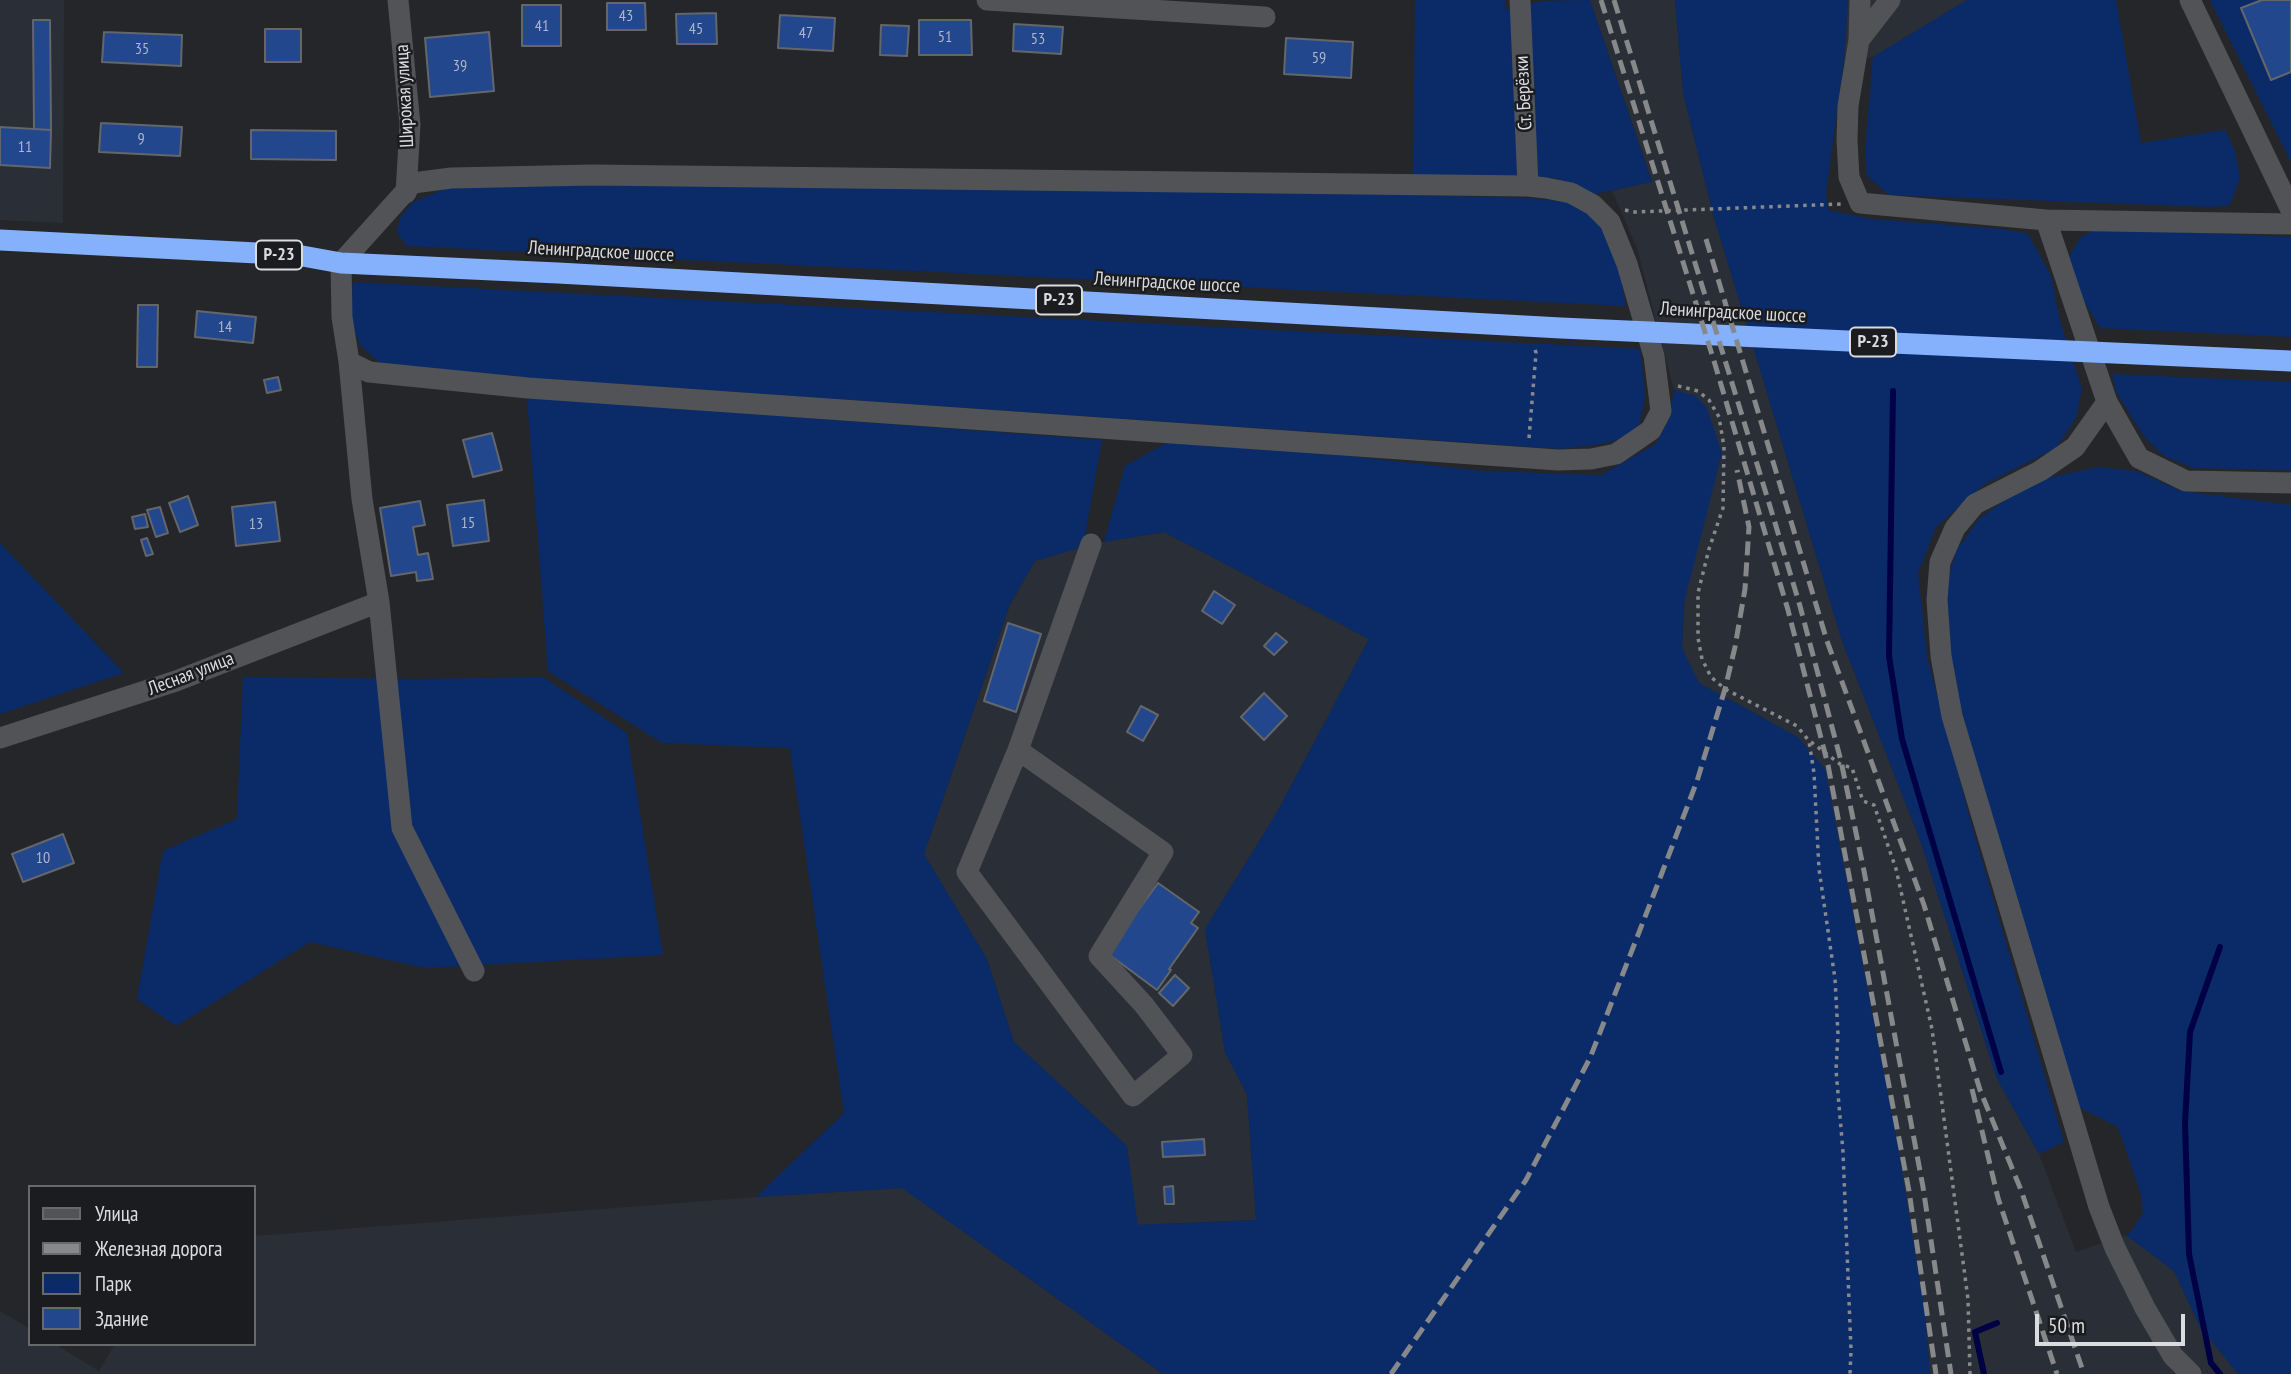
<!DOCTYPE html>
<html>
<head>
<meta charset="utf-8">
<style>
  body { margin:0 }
  #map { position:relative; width:2291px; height:1374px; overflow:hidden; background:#242629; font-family:"PT Sans Narrow",sans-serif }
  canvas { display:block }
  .legend { position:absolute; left:28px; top:1185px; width:228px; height:161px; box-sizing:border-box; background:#1b1c1f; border:2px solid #68696b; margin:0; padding:9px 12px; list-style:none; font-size:21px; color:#dbdcde }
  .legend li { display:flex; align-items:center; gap:14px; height:35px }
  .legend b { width:35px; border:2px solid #68696b }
  .scale { position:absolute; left:2035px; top:1314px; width:150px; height:32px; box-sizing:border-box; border:4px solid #dbdcde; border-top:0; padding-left:9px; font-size:21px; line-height:24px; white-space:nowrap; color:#dbdcde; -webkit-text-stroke:5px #1b1c1f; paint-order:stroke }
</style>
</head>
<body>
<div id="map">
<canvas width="2291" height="1374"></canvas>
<ul class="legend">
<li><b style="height:9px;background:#515356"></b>Улица</li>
<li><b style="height:9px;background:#86888a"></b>Железная дорога</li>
<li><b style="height:19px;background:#0a2b68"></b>Парк</li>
<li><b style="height:19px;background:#22478c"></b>Здание</li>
</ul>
<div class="scale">50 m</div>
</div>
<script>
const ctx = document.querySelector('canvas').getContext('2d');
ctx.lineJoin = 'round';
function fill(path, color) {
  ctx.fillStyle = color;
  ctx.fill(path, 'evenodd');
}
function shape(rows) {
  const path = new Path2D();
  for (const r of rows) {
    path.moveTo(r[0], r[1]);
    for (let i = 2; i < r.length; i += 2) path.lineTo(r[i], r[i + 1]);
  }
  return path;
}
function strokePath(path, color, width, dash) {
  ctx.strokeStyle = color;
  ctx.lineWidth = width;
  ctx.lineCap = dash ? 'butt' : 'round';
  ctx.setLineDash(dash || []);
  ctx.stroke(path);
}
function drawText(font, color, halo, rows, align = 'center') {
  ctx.font = font + ' "PT Sans Narrow",sans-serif';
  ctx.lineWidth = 5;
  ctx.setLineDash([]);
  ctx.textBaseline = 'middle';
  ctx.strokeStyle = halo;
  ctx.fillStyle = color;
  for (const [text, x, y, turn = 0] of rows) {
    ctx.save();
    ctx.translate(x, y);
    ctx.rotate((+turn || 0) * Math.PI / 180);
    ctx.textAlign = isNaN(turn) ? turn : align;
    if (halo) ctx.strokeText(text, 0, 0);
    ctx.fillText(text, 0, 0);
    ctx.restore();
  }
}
const built = shape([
  [0,0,64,0,63,223,0,220],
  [1590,0,1675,0,1683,93,1713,214,1842,641,1921,843,1997,1079,2039,1154,2076,1252,2126,1235,2174,1271,2200,1327,2238,1374,1930,1374,1925,1312,1764,718,1699,683,1682,648,1696,396,1674,390,1637,248,1612,191,1652,181],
  [1848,0,1967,0,1873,57,1844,60],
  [1164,532,1369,639,1276,814,1205,929,1225,1052,1247,1095,1256,1220,1137,1225,1127,1146,1014,1042,987,959,924,854,1010,605,1035,561,1091,544],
  [902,1188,1163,1374,0,1374,0,1311,30,1329,30,1344,55,1344,99,1371,115,1344,254,1344,254,1236,756,1197]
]);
const green = shape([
  [1415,0,1505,0,1506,10,1541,1,1590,0,1652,182,1595,194,1555,178,1413,176],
  [1675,0,1848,0,1844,60,1826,193,1828,210,1871,219,2003,229,2028,234,2051,276,2059,317,2082,389,2076,418,2056,448,1985,484,1936,527,1918,573,1927,657,1972,826,2064,1142,2039,1154,1997,1079,1921,843,1842,641,1713,214,1683,93],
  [1967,0,2116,0,2141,143,2225,130,2235,151,2240,178,2230,205,2213,207,1889,195,1867,176,1865,152,1873,57],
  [2210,0,2291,0,2291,162],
  [897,182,1528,198,1566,202,1587,211,1602,224,1619,265,1626,306,407,246,397,233,400,218,412,203,454,185],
  [2117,229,2291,237,2291,337,2100,328,2073,282,2069,265,2070,255,2081,237,2095,230],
  [353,282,1640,349,1645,395,1640,423,1628,437,1601,444,1561,449,386,368,360,345,351,321],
  [2112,374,2291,382,2291,470,2194,468,2164,456,2146,439,2129,413,2116,391],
  [1674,390,1696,396,1707,408,1722,453,1684,603,1682,648,1699,683,1798,737,1825,769,1897,1141,1925,1312,1930,1374,1163,1374,902,1188,756,1197,844,1113,790,748,662,743,548,671,527,397,1102,440,1083,547,1035,561,1010,604,924,854,987,959,1014,1042,1127,1146,1138,1225,1256,1220,1247,1095,1225,1052,1205,929,1276,814,1369,639,1164,532,1104,542,1125,466,1177,437,1483,471,1601,475,1656,444,1669,419],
  [2098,467,2136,471,2181,491,2291,505,2291,1374,2238,1374,2200,1327,2174,1271,2126,1235,2131,1232,2143,1213,2141,1194,2118,1127,2078,1107,1955,690,1944,623,1946,588,1956,551,1979,519,2004,501,2048,478],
  [0,543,124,673,0,714],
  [243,677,418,679,543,677,627,733,663,955,425,968,310,942,176,1026,137,999,163,851,237,819]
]);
const stream = shape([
  [1893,391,1889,656,1902,739,2001,1072],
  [2220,947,2190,1032,2185,1123,2189,1254,2211,1363,2220,1374],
  [1984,1374,1975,1332,1997,1323]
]);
const building = shape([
  [2262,0,2291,0,2291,72,2271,80,2241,8,2262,0],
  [607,3,645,3,646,30,607,30,607,3],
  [522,5,561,5,561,46,522,46,522,5],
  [716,13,717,44,677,44,676,14,716,13],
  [780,15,835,18,833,51,778,48,780,15],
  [33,20,50,20,51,130,34,129,33,20],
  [919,20,971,20,972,55,919,55,919,20],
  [1014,24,1063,27,1061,54,1013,51,1014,24],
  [881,25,909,26,907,56,880,55,881,25],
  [265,29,301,29,301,62,265,62,265,29],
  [104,32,182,35,181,66,102,62,104,32],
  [489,32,494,91,430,97,425,38,489,32],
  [1286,38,1353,42,1351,78,1284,74,1286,38],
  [101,123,182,127,180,156,99,152,101,123],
  [0,127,51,130,50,168,0,165,0,127],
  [251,130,336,131,336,160,251,159,251,130],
  [138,305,158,305,157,367,137,367,138,305],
  [197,311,256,317,253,343,195,337,197,311],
  [278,377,281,390,267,393,264,380,278,377],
  [492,433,502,470,473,477,463,440,492,433],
  [188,496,198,525,180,532,169,503,188,496],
  [484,500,489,541,453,546,447,505,484,500],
  [420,501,425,525,413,527,418,555,428,553,433,579,417,581,416,572,391,576,380,508,420,501],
  [275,502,280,541,236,546,232,507,275,502],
  [160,507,168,533,156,537,147,510,160,507],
  [145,514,148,527,135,529,132,517,145,514],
  [147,538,153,554,146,556,141,540,147,538],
  [1214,591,1235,605,1222,624,1202,611,1214,591],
  [1008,623,1041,634,1016,712,984,701,1008,623],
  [1276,633,1287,642,1274,655,1264,646,1276,633],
  [1264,693,1287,716,1264,740,1241,717,1264,693],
  [1141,706,1158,715,1143,741,1127,732,1141,706],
  [63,834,74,863,23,882,12,854,63,834],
  [1158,883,1199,912,1191,923,1198,928,1169,969,1171,970,1157,990,1107,953,1158,883],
  [1175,975,1189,988,1173,1006,1159,993,1175,975],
  [1204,1139,1205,1155,1163,1157,1162,1142,1204,1139],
  [1173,1186,1174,1204,1165,1204,1164,1187,1173,1186]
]);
const path = shape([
  [1625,210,1635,212,1841,204],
  [1678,386,1698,391,1709,400,1719,417,1724,447,1723,508,1709,549,1698,593,1698,638,1702,659,1711,677,1725,689,1797,726,1809,741,1814,773,1819,869,1835,979,1838,1034,1836,1070,1843,1152,1851,1350,1850,1374],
  [1529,438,1536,353,1534,345],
  [1811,742,1840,764,1852,768,1863,801,1874,805,1896,869,1932,1029,1968,1299,1970,1374]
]);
const minor = shape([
  [398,0,410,125,406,193],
  [987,0,1265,17],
  [1520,0,1528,186],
  [1860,0,1859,40,1848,106,1847,140,1849,177,1860,203,2046,220,2291,224],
  [2190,0,2291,210],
  [1859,40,1890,0],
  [2046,220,2107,402,2139,458,2186,481,2291,483],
  [349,362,369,372,528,388,1558,460,1591,459,1616,454,1651,430,1661,411,1654,356,1627,264,1610,222,1593,205,1571,193,1546,188,1528,186,593,175,451,178,413,183,341,263,342,317,349,362,362,499,379,602,402,828,474,971],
  [2107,402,2075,447,2040,471,1975,504,1955,528,1940,562,1937,600,1941,656,1952,716,2099,1207,2115,1248,2145,1308,2173,1356,2191,1374],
  [0,738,176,681,379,602],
  [1018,750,1163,852,1099,956,1144,1005,1182,1055,1133,1096,967,872,1018,750,1091,544]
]);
const highway = shape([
  [0,240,297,255,341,263,558,273,1561,328,2291,361]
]);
const rail = shape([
  [1601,0,1714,361,1788,610,1828,765,1909,1191,1936,1374],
  [1614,0,1769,503,1800,606,1841,761,1864,871,1923,1187,1951,1374],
  [1706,239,1827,641,1924,905,1980,1090,2021,1190,2084,1374],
  [1972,1089,1998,1198,2057,1374],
  [1391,1374,1526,1180,1590,1058,1652,899,1697,781,1725,689,1735,647,1745,589,1749,527,1737,470]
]);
const numberNames = [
  ["43",626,16],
  ["41",542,26],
  ["45",696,29],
  ["47",806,33],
  ["51",945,37],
  ["53",1038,39],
  ["35",142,49],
  ["59",1319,58],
  ["39",460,66],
  ["9",141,139],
  ["11",25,147],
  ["14",225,327],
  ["15",468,523],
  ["13",256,524],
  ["10",43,858]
];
const shields = [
  [279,255,46],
  [1059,300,46],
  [1873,342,46]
];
const shieldNames = [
  ["Р-23",279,255],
  ["Р-23",1059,300],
  ["Р-23",1873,342]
];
const streetNames = [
  ["Ст. Берёзки",1524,93,-93],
  ["Широкая улица",405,96,-93],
  ["Ленинградское шоссе",601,252,3],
  ["Ленинградское шоссе",1167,283,3],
  ["Ленинградское шоссе",1733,313,3],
  ["Лесная улица",191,674,-21]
];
fill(built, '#2a2f37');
fill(green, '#0a2b68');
strokePath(stream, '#000145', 6);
fill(building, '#22478c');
strokePath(building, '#64666a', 2);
strokePath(path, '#88898c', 3.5, [3.5, 5]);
strokePath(minor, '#515356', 21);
strokePath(highway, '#85b0fc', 21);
strokePath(rail, '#86888a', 5, [14, 7]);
drawText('16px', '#adb7ca', null, numberNames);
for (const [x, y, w] of shields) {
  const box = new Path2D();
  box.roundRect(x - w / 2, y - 14.5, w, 29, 5);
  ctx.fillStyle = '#1b1c1f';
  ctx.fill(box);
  strokePath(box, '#dbdcde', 2);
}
drawText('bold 18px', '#dbdcde', null, shieldNames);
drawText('19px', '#dbdcde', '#1b1c1f', streetNames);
</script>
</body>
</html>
